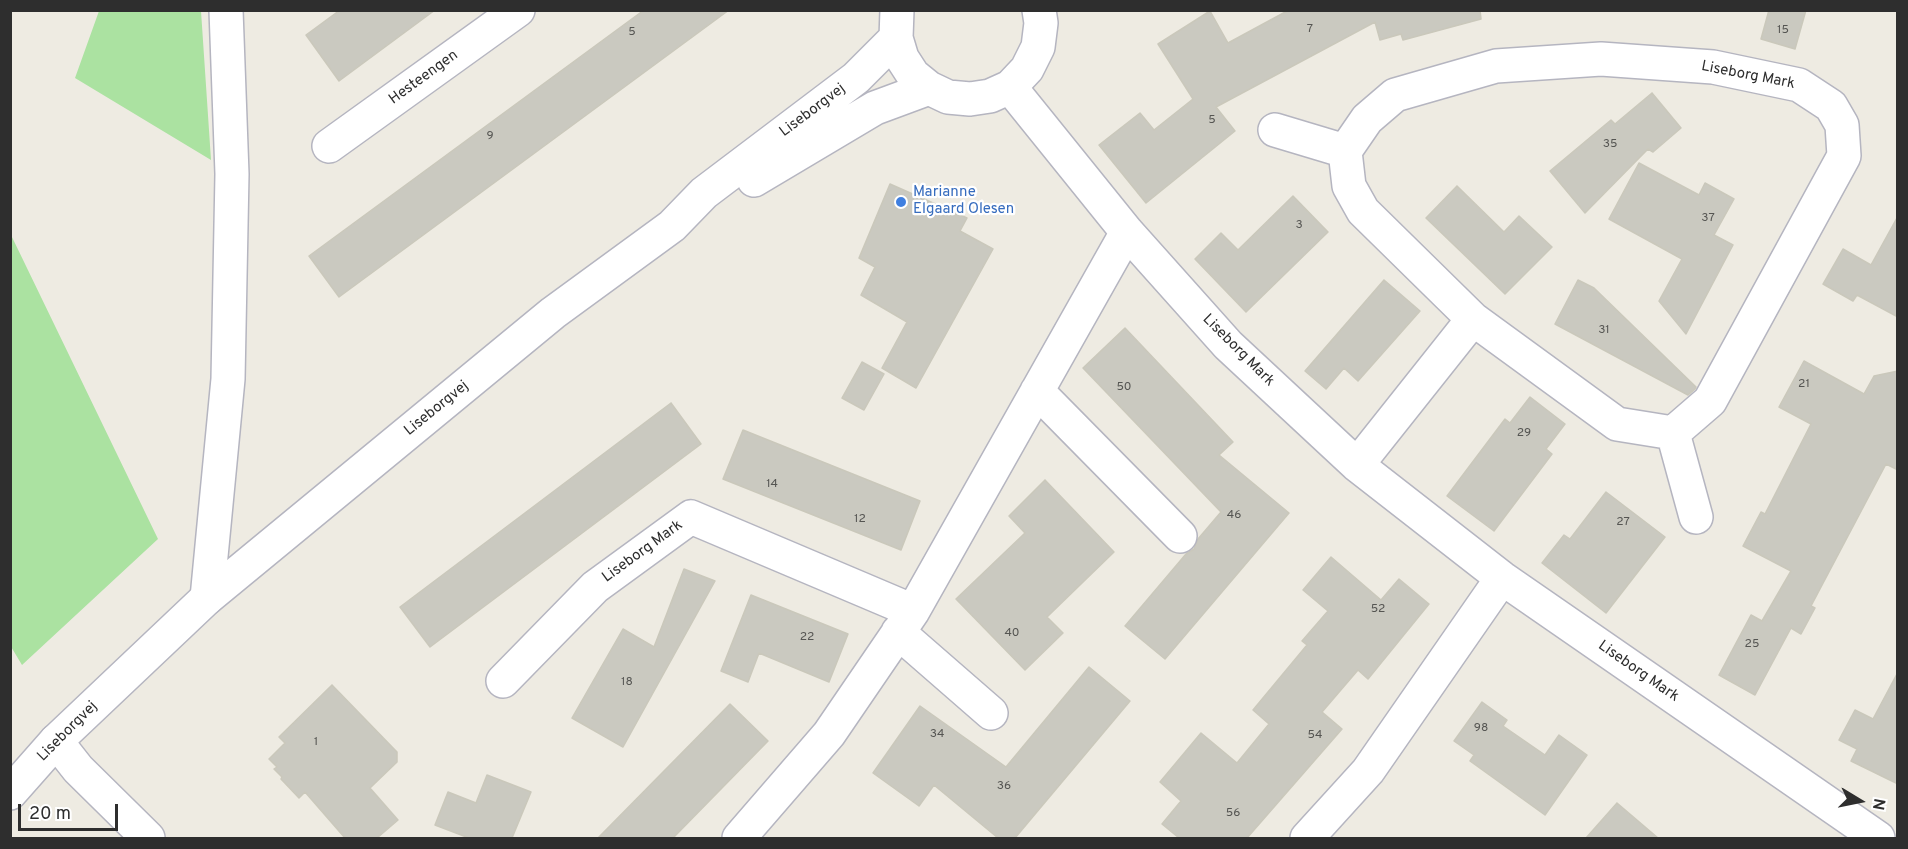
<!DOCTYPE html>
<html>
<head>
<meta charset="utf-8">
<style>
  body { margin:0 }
  #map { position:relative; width:1908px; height:849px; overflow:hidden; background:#eeebe2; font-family:Overpass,sans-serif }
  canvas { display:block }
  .frame { position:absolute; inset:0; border:12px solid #2e2e2e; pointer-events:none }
  .north { position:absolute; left:1830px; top:771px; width:60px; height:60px; -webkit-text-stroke:4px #fff; paint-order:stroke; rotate:100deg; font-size:16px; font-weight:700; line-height:24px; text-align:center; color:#2e2e2e }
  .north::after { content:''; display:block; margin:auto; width:21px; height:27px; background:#2e2e2e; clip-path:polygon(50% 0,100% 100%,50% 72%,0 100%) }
  .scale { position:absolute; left:18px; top:804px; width:100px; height:27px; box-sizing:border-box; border:3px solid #2e2e2e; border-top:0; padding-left:8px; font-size:18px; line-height:21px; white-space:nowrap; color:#2e2e2e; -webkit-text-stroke:4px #fff; paint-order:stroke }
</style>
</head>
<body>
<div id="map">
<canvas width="1908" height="849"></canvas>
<div class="frame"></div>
<div class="north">N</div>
<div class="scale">20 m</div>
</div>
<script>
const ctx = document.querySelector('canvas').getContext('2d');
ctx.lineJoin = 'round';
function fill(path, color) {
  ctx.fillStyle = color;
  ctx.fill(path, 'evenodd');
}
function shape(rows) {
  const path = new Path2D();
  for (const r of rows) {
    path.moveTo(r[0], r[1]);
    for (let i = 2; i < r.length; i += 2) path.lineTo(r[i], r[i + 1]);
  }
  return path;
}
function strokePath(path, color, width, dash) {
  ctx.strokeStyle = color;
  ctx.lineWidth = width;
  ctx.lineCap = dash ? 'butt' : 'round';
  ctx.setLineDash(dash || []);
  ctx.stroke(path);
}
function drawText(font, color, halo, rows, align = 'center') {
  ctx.font = font + ' Overpass,sans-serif';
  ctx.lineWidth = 4.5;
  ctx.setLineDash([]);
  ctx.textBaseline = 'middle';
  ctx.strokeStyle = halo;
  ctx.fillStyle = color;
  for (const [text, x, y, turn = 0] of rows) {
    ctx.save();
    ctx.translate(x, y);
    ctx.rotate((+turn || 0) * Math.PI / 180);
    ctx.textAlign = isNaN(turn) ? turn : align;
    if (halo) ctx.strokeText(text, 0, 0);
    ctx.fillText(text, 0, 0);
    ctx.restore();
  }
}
const green = shape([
  [99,11,201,11,211,160,75,78],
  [11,235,158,539,22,665,10,645]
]);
const building = shape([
  [340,10,435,10,339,81,306,35,340,10],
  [644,10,729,10,339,297,309,256,644,10],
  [1289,10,1480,10,1481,19,1403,40,1401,34,1380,40,1375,22,1216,107,1235,131,1146,203,1099,145,1140,113,1154,130,1193,99,1158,44,1210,11,1228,43,1289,10],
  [1769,10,1806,10,1795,49,1761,39,1769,10],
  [1652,93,1681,128,1653,152,1648,149,1585,213,1550,171,1611,120,1615,124,1652,93],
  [1639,163,1699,195,1705,183,1734,199,1714,235,1733,245,1686,334,1659,301,1682,259,1609,219,1639,163],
  [890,184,967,218,960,231,993,249,916,388,882,368,907,322,861,295,875,267,859,258,890,184],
  [1457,186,1504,232,1519,216,1552,247,1505,294,1426,218,1457,186],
  [1293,196,1328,232,1246,312,1195,259,1221,233,1238,250,1293,196],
  [1898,216,1898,317,1857,295,1853,301,1823,284,1843,249,1871,265,1898,216],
  [1384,280,1420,311,1358,381,1344,368,1326,389,1305,371,1384,280],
  [1578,280,1594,288,1696,387,1695,389,1688,395,1555,324,1578,280],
  [1125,328,1233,442,1219,455,1289,513,1165,659,1125,626,1186,554,1194,549,1198,539,1221,512,1083,368,1125,328],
  [1804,361,1864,394,1874,376,1898,371,1898,470,1886,464,1811,606,1815,608,1801,634,1791,628,1755,695,1719,675,1751,615,1762,621,1791,571,1743,546,1761,512,1765,514,1811,424,1779,407,1804,361],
  [862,362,884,374,864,410,842,398,862,362],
  [1530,397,1565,424,1546,449,1552,454,1494,531,1447,496,1505,419,1510,423,1530,397],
  [671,403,701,444,430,647,400,607,671,403],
  [743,430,920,501,901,550,723,479,743,430],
  [1045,480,1114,552,1047,617,1063,633,1025,670,956,599,1025,533,1009,516,1045,480],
  [1606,492,1665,537,1606,613,1542,563,1564,535,1570,539,1606,492],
  [1331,557,1381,600,1399,579,1429,604,1368,679,1358,670,1322,712,1342,729,1247,838,1179,838,1162,824,1181,801,1160,782,1201,733,1237,763,1269,724,1253,710,1307,645,1302,641,1328,611,1303,590,1331,557],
  [684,569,715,581,623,747,572,718,623,629,654,647,684,569],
  [751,595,848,634,829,682,759,653,748,682,721,671,751,595],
  [1089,667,1130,701,1015,838,998,838,934,785,919,806,873,773,920,706,1006,767,1089,667],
  [1898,672,1898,784,1851,761,1857,749,1839,740,1855,710,1873,719,1898,672],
  [332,685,397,752,397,762,370,788,398,820,377,838,345,838,305,792,299,798,281,779,282,777,274,769,277,767,269,759,285,743,279,737,332,685],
  [1482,702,1507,720,1503,726,1545,755,1559,735,1587,755,1545,815,1470,761,1474,755,1454,741,1482,702],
  [730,704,768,741,673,838,598,838,730,704],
  [487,775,531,792,512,838,469,838,435,825,448,792,476,803,487,775],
  [1617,803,1658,838,1586,838,1617,803]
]);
const street = shape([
  [1010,87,1127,232,1228,345,1357,465,1502,578,1878,838],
  [1275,130,1345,151],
  [329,146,518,10],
  [1037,391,1180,536],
  [1673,433,1696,517],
  [1357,465,1473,319,1617,424,1673,433,1710,401,1844,156,1842,125,1831,106,1799,85,1713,67,1601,59,1496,66,1395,95,1367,119,1345,151,1349,186,1363,211,1473,319],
  [207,598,228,379,232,174,226,10],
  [898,632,991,713],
  [503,681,595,587,691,517,913,611],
  [56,741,78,769,148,838],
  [739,838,829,734,913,611,1127,232],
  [1307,838,1368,771,1502,578]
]);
const secondary = shape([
  [897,10,896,38,902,58,913,75,929,88,948,97,970,99,990,96,1010,87,1027,69,1038,47,1041,23,1039,10],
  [754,180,875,108,929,88],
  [10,793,56,741,207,598,553,313,672,226,704,193,856,78,896,38]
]);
const markers = [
  [901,202,6,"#3f7fe0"]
];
const numberNames = [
  ["7",1310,30],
  ["15",1783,31],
  ["5",632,33],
  ["5",1212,121],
  ["9",490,137],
  ["35",1610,145],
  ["37",1708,219],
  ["3",1299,226],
  ["31",1604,331],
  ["21",1804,385],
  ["50",1124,388],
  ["29",1524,434],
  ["14",772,485],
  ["46",1234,516],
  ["12",860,520],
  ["27",1623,523],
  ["52",1378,610],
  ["40",1012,634],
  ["22",807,638],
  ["25",1752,645],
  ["18",627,683],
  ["98",1481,729],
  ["34",937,735],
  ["54",1315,736],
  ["1",316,743],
  ["36",1004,787],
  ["56",1233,814]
];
const streetNames = [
  ["Liseborg Mark",1748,76,11],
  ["Hesteengen",424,78,-36],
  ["Liseborgvej",813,111,-37],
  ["Liseborg Mark",1238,351,45],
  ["Liseborgvej",437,409,-39],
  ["Liseborg Mark",643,552,-36],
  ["Liseborg Mark",1638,672,35],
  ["Liseborgvej",68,732,-45]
];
const shopNames = [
  ["Marianne",913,193],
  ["Elgaard Olesen",913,210]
];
fill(green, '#abe2a1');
fill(building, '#cac9c0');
strokePath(building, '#cac8bb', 1.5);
strokePath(street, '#b5b5c0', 36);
strokePath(secondary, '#b5b5c0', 36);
strokePath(street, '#fff', 33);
strokePath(secondary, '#fff', 33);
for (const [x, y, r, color] of markers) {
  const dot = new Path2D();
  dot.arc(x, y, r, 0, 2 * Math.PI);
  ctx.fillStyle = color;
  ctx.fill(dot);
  strokePath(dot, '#fff', 2);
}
drawText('12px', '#555552', null, numberNames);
drawText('15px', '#2e2e2e', '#fff', streetNames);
drawText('15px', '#366cbe', '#fff', shopNames, 'left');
</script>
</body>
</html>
